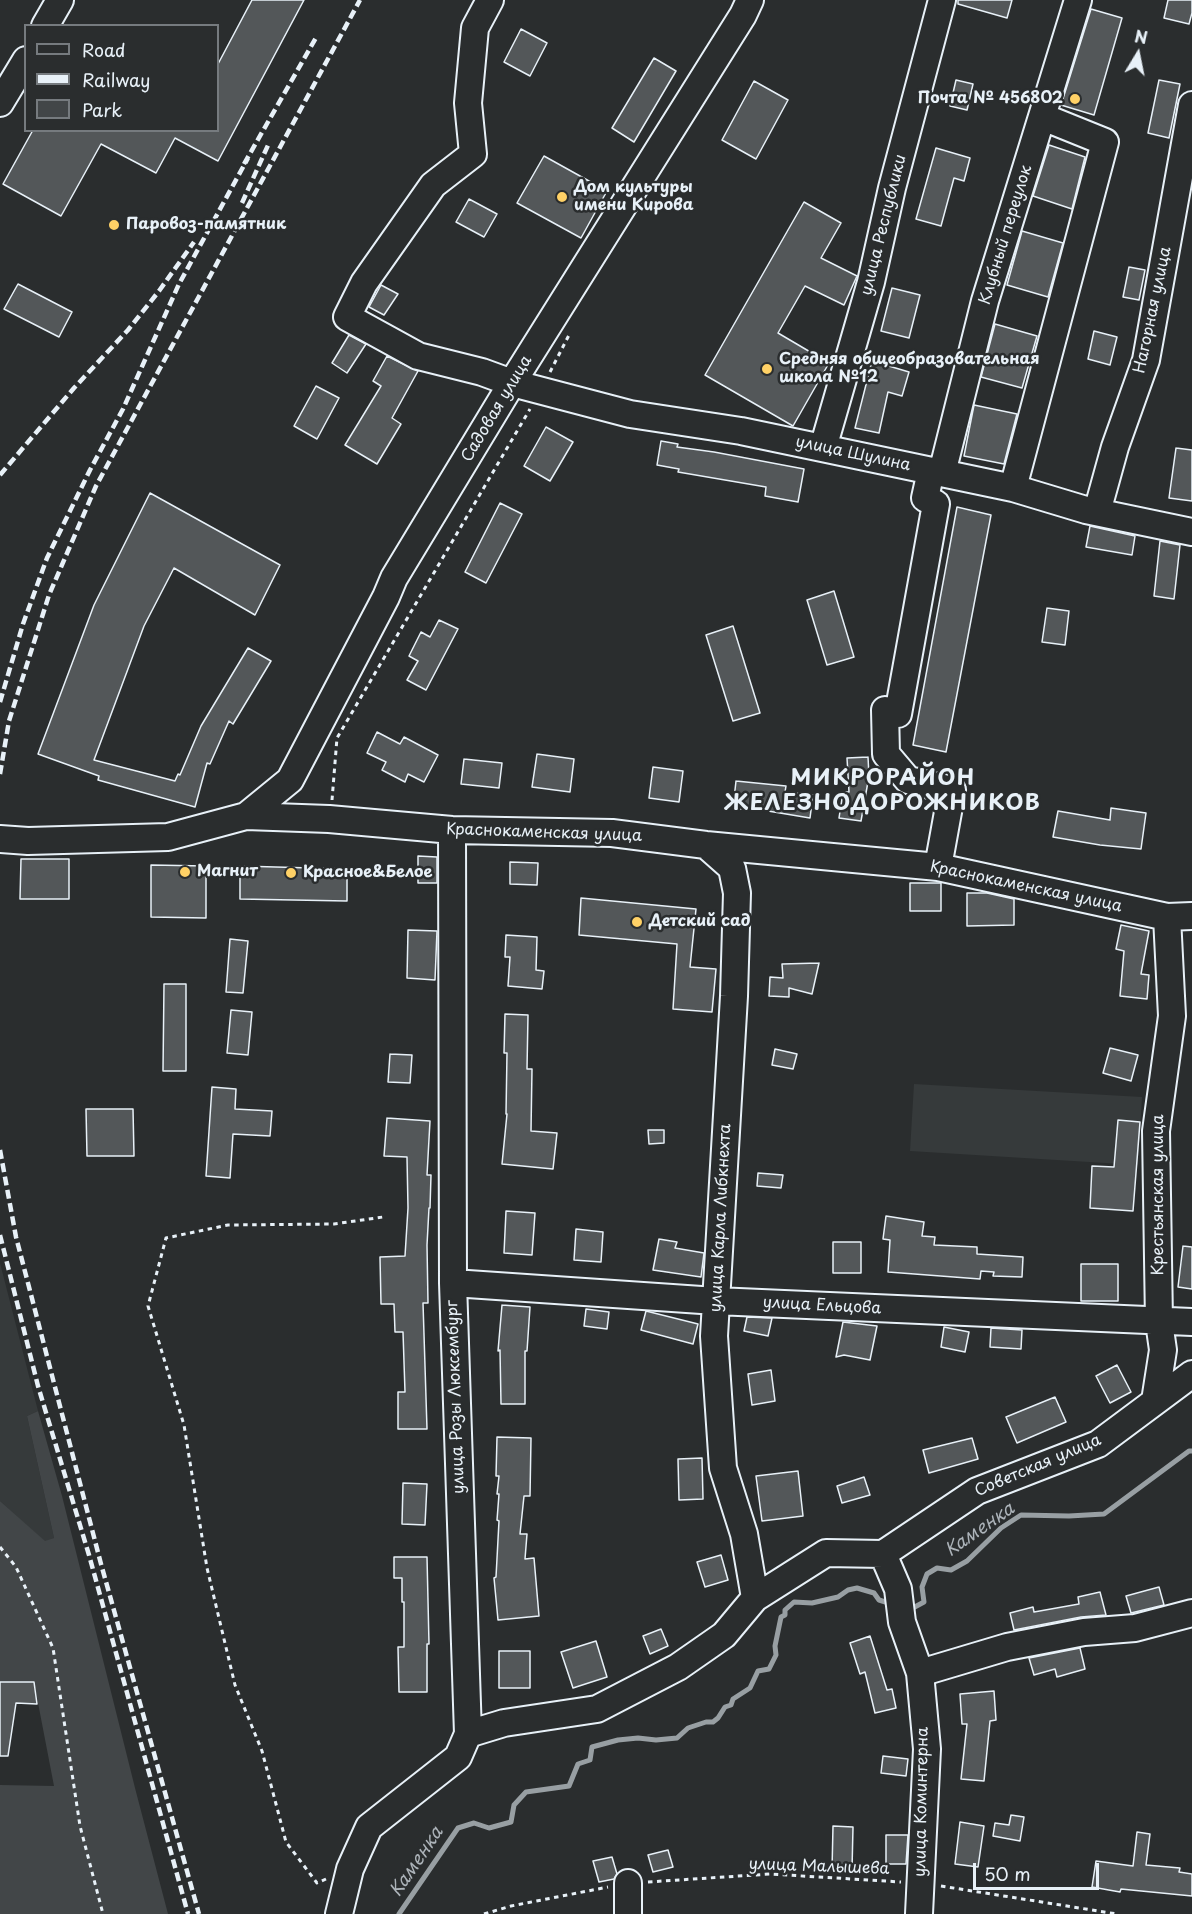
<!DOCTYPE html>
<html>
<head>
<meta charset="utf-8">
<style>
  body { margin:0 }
  #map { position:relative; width:1192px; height:1914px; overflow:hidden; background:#2a2d2e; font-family:"Playpen Sans",sans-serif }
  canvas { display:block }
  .legend { position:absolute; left:24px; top:24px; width:195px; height:108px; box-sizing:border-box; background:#2a2d2e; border:2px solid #767b7f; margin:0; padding:8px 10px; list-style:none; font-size:18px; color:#e8f1f8 }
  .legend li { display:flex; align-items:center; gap:12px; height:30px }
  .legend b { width:30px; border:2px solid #767b7f }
  .north { position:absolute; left:1108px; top:24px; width:60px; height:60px; -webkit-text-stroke:4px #2a2d2e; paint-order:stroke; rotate:10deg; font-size:16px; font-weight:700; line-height:24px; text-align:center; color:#e8f1f8 }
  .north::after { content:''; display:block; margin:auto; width:21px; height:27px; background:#e8f1f8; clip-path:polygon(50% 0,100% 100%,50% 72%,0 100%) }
  .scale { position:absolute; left:973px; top:1863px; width:126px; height:27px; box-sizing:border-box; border:3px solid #e8f1f8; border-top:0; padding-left:8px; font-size:18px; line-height:21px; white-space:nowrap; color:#e8f1f8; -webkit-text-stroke:4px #2a2d2e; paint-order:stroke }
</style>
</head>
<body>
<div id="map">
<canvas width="1192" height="1914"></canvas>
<ul class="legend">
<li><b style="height:8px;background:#2a2d2e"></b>Road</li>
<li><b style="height:8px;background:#e8f1f8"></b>Railway</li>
<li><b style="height:16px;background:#424648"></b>Park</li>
</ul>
<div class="north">N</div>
<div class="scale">50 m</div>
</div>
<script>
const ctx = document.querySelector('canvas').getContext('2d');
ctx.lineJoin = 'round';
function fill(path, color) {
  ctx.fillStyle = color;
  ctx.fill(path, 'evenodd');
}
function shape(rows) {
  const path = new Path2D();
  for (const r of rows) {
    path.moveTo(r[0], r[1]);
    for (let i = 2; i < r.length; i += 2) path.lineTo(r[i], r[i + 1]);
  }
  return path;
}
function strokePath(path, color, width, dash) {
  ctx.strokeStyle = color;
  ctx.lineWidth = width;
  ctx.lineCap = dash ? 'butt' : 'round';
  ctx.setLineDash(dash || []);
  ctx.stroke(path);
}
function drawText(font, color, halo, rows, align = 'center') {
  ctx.font = font + ' "Playpen Sans",sans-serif';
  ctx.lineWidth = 5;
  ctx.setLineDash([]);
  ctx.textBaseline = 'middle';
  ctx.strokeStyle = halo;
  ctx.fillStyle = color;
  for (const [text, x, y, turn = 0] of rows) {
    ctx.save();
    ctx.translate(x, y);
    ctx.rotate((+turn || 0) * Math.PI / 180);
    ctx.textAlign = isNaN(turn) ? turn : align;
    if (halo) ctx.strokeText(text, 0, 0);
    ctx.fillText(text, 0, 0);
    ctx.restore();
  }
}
const built = shape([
  [914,1084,1142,1097,1138,1165,910,1151],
  [0,1263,38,1411,27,1416,54,1538,45,1542,0,1501]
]);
const green = shape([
  [38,1411,62,1496,135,1788,168,1914,0,1914,0,1785,54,1786,34,1682,0,1682,0,1501,45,1541,54,1538,27,1416]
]);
const stream = shape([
  [907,1608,911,1609,924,1602,922,1587,927,1574,937,1568,951,1570,967,1561,1001,1528,1021,1515,1069,1516,1104,1514,1189,1451,1192,1451],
  [399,1914,458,1828,474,1823,489,1828,511,1822,514,1805,526,1792,569,1786,578,1764,590,1760,592,1747,618,1740,638,1738,656,1740,677,1738,688,1728,706,1722,713,1722,718,1718,725,1707,731,1705,733,1699,750,1688,758,1671,769,1669,776,1655,775,1646,781,1617,785,1615,785,1610,794,1602,812,1603,838,1597,848,1590,857,1588,874,1593,879,1600,892,1604]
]);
const building = shape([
  [252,0,304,0,218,161,175,138,156,173,101,144,61,216,3,184,33,130,218,130,218,64,252,0],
  [958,0,1012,0,1007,18,958,4,958,0],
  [1168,0,1192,0,1192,13,1189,24,1164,18,1168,0],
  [1091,9,1122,18,1094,115,1061,105,1091,9],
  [521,29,547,43,530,76,504,62,521,29],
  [654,58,676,71,634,142,612,128,654,58],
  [956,80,973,84,967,110,950,106,956,80],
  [1159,80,1180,84,1169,138,1148,133,1159,80],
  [754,81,788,100,756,159,722,140,754,81],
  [1049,145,1085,157,1072,209,1033,196,1049,145],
  [936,148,970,158,964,181,954,178,941,226,916,219,936,148],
  [544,156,607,191,581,238,517,203,544,156],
  [469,199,497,214,484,237,456,222,469,199],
  [804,202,841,223,821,258,857,276,844,305,805,286,778,333,829,363,793,426,705,375,804,202],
  [1022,231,1063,243,1048,297,1007,285,1022,231],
  [1129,267,1145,270,1139,300,1123,297,1129,267],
  [18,284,72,312,59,337,4,309,18,284],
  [381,285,398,294,384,315,369,307,381,285],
  [892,288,920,295,909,338,881,331,892,288],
  [995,324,1037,336,1022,388,981,377,995,324],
  [1094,331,1117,337,1110,365,1088,359,1094,331],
  [349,335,366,344,347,373,332,363,349,335],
  [387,356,418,371,392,418,401,424,377,464,345,445,381,386,373,381,387,356],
  [872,361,909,372,902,396,888,392,879,433,855,428,872,361],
  [316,386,339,398,317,439,294,426,316,386],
  [974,405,1017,414,1004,464,964,456,974,405],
  [546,427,573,442,550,481,524,466,546,427],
  [661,441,678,444,677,447,714,452,804,469,798,502,765,496,766,487,678,472,679,469,657,465,661,441],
  [1176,448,1192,450,1192,501,1169,498,1176,448],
  [150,493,280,565,255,615,174,568,144,626,94,760,175,781,178,774,180,775,201,726,248,648,271,661,233,724,229,721,210,764,207,763,195,807,98,780,99,776,38,754,94,605,150,493],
  [500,503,522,514,486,583,465,572,500,503],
  [957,507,991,515,946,752,913,745,957,507],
  [1090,526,1135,536,1132,555,1086,547,1090,526],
  [1160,541,1180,545,1174,599,1154,596,1160,541],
  [834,591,854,657,827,665,807,600,834,591],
  [1047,608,1069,611,1065,645,1042,642,1047,608],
  [439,620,458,629,426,690,407,680,418,661,409,656,421,632,430,637,439,620],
  [733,626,760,713,733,721,706,635,733,626],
  [377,732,400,744,404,737,438,755,424,782,408,774,405,782,382,770,386,762,367,753,377,732],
  [537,754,574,759,570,792,532,787,537,754],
  [868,757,869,776,861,821,839,818,843,792,849,792,847,758,868,757],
  [464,759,502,763,499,788,461,784,464,759],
  [653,767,683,771,679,802,649,798,653,767],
  [736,781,786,786,785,792,813,795,810,818,750,808,750,810,733,808,736,781],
  [1111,808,1146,813,1141,849,1100,845,1053,837,1058,811,1110,820,1111,808],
  [418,856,437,857,437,883,418,883,418,856],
  [21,859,69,859,69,899,20,899,21,859],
  [510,862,538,863,537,885,510,884,510,862],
  [151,865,206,866,206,918,151,917,151,865],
  [240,866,347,869,347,901,240,899,240,866],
  [910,883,941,883,941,911,910,911,910,883],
  [967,893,987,893,1014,899,1014,925,967,926,967,893],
  [581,898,696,909,690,967,716,969,712,1012,673,1009,677,944,579,935,581,898],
  [1121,925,1149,931,1141,974,1149,975,1147,999,1120,996,1124,951,1116,949,1121,925],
  [408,930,437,931,435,980,407,978,408,930],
  [506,935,537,937,536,970,544,971,542,989,508,986,510,957,505,957,506,935],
  [230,939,248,941,243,993,226,992,230,939],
  [819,963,812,994,789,988,789,997,769,996,770,977,783,978,782,964,819,963],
  [164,984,186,984,186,1071,163,1071,164,984],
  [231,1010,252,1012,248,1055,227,1053,231,1010],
  [505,1014,528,1015,527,1069,532,1069,531,1131,557,1133,553,1169,502,1164,507,1114,506,1114,507,1053,504,1053,505,1014],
  [1110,1048,1138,1055,1131,1081,1103,1073,1110,1048],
  [775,1049,797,1054,793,1069,772,1065,775,1049],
  [390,1054,412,1055,410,1083,388,1082,390,1054],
  [212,1087,236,1089,235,1109,272,1111,270,1136,233,1134,230,1178,206,1176,212,1087],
  [86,1109,133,1109,134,1156,87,1156,86,1109],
  [387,1118,430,1121,427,1175,431,1175,430,1208,429,1208,427,1245,428,1303,423,1303,427,1429,398,1429,398,1392,405,1392,403,1332,395,1332,394,1304,381,1304,380,1257,405,1256,408,1208,407,1157,384,1156,387,1118],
  [1118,1120,1140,1122,1133,1211,1090,1208,1092,1166,1114,1167,1118,1120],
  [648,1130,664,1130,664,1143,649,1144,648,1130],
  [758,1173,783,1175,781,1188,757,1186,758,1173],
  [506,1211,535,1213,532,1255,504,1253,506,1211],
  [886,1216,924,1222,922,1236,935,1237,934,1245,977,1247,977,1254,1023,1257,1022,1277,993,1276,994,1272,981,1271,980,1279,888,1272,890,1240,883,1239,886,1216],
  [576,1229,603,1232,601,1262,574,1260,576,1229],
  [659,1239,677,1242,675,1248,704,1253,701,1277,653,1270,659,1239],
  [833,1242,861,1242,861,1273,833,1273,833,1242],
  [1183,1246,1192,1247,1192,1289,1178,1287,1183,1246],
  [1081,1264,1118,1264,1118,1301,1081,1301,1081,1264],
  [502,1305,530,1307,527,1351,525,1351,525,1404,501,1404,500,1350,498,1351,502,1305],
  [586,1309,609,1312,607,1329,584,1326,586,1309],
  [646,1311,698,1324,693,1344,641,1330,646,1311],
  [747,1317,772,1318,768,1336,744,1331,747,1317],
  [843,1322,877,1326,870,1360,844,1355,836,1357,843,1322],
  [944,1327,969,1332,965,1352,941,1347,944,1327],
  [991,1328,1022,1330,1021,1349,990,1347,991,1328],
  [1117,1365,1131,1392,1110,1403,1096,1376,1117,1365],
  [771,1370,775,1401,752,1405,748,1374,771,1370],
  [1055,1397,1066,1422,1017,1443,1006,1417,1055,1397],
  [497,1437,531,1438,530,1496,524,1496,520,1534,527,1534,525,1559,534,1558,539,1616,498,1620,494,1578,496,1577,499,1521,497,1520,499,1494,497,1494,499,1476,496,1476,497,1437],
  [972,1438,978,1459,929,1473,923,1450,972,1438],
  [702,1458,703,1499,679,1500,678,1459,702,1458],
  [798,1471,803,1516,762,1521,756,1476,798,1471],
  [864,1477,870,1495,842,1503,837,1486,864,1477],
  [403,1483,427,1484,425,1525,402,1524,403,1483],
  [721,1555,728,1580,705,1587,697,1562,721,1555],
  [394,1557,427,1557,429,1644,427,1644,427,1692,399,1692,398,1647,404,1647,404,1602,402,1602,402,1578,394,1578,394,1557],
  [1159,1587,1164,1605,1131,1613,1126,1596,1159,1587],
  [1100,1592,1106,1615,1081,1617,1014,1630,1010,1613,1033,1607,1034,1612,1079,1604,1078,1597,1100,1592],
  [661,1629,668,1646,650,1654,643,1636,661,1629],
  [870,1636,887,1690,892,1689,896,1708,875,1713,865,1672,860,1674,850,1643,870,1636],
  [596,1641,607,1677,573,1688,561,1652,596,1641],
  [1080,1648,1085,1669,1057,1677,1055,1669,1034,1675,1029,1658,1080,1648],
  [499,1651,530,1651,530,1688,499,1688,499,1651],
  [0,1682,34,1682,37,1704,16,1703,8,1756,0,1756,0,1682],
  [994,1691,996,1720,990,1721,984,1781,961,1779,967,1724,962,1724,960,1694,994,1691],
  [883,1756,908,1759,906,1776,881,1773,883,1756],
  [1011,1815,1024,1817,1020,1841,993,1836,995,1823,1009,1825,1011,1815],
  [960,1822,984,1826,978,1867,955,1864,960,1822],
  [833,1826,853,1827,852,1870,832,1870,833,1826],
  [1137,1832,1150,1834,1146,1865,1180,1868,1179,1872,1192,1874,1192,1896,1121,1889,1120,1892,1092,1887,1096,1861,1133,1866,1137,1832],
  [886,1835,908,1835,906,1864,886,1864,886,1835],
  [668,1850,673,1867,653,1872,648,1855,668,1850],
  [612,1857,617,1874,614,1879,599,1882,593,1861,612,1857]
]);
const path = shape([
  [550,372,569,335],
  [332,800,337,738,530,409],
  [0,1547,16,1567,53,1648,80,1826,103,1914],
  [326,1879,317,1883,286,1842,262,1751,235,1685,207,1568,184,1425,148,1306,166,1238,228,1225,334,1224,383,1217],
  [648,1882,770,1874,901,1882],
  [941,1886,1117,1914],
  [484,1914,511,1906,608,1887]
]);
const minor = shape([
  [490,0,475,28,468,103,473,154,433,185,364,283,347,317,418,356,482,372,512,383,630,414,741,431,1013,488,1086,510,1192,532],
  [45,26,60,0],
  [0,103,26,60],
  [823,448,871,282,892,188,942,0],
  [931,471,925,498,936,504,898,714,885,710,886,754,908,780,952,790,938,867],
  [942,473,985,301,1078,0],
  [1013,488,1105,142,1043,117],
  [1097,512,1115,447,1146,360,1192,105],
  [246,816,290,780,386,597,394,578,512,383,743,15,750,0],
  [0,839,28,841,168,837,246,816,329,819,452,830,612,833,706,845,938,867,1167,917,1192,916],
  [706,845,732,868,737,893,734,996,714,1336,723,1468,744,1534,755,1598],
  [453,1283,716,1301,1192,1322],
  [1155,1401,1163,1350,1159,1322,1156,1131,1172,1016,1167,917],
  [883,1554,898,1589,902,1622,920,1673,927,1749,919,1914],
  [920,1673,1007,1647,1084,1632,1135,1628,1192,1613],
  [468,1734,504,1723,597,1709,678,1667,724,1635,755,1598,826,1553,883,1554,977,1491,1098,1444,1192,1374],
  [339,1914,350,1869,369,1827,458,1757,468,1734,453,1283,452,830],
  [628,1914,628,1883]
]);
const rail = shape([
  [244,164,317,36],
  [242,203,269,143],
  [0,475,74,388,128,330,159,291,194,242],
  [0,702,23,624,47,558,90,470,123,409,179,284,248,158],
  [0,774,9,721,49,595,96,486,360,0],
  [0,1150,16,1237,101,1564,199,1914],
  [0,1235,38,1386,89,1555,188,1914]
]);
const markers = [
  [1075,99,6,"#ffd166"],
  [562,197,6,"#ffd166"],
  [114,225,6,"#ffd166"],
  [767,369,6,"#ffd166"],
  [185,872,6,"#ffd166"],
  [291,873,6,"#ffd166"],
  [637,922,6,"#ffd166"]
];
const poiNames = [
  ["Почта № 456802",1063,99,"right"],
  ["Дом культуры",574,188],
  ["имени Кирова",574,206],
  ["Паровоз-памятник",126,225],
  ["Средняя общеобразовательная",779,360],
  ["школа №12",779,378],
  ["Магнит",197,872],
  ["Красное&Белое",303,873],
  ["Детский сад",649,922]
];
const streetNames = [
  ["улица Республики",884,225,-76],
  ["Клубный переулок",1006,235,-73],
  ["Нагорная улица",1153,310,-78],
  ["Садовая улица",497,409,-59],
  ["улица Шулина",853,454,12],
  ["Краснокаменская улица",544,833,2],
  ["Краснокаменская улица",1026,887,12],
  ["Крестьянская улица",1159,1195,-90],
  ["улица Карла Либкнехта",721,1218,-87],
  ["улица Ельцова",822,1306,3],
  ["улица Розы Люксембург",456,1397,-92],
  ["Советская улица",1038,1466,-23],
  ["улица Коминтерна",922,1802,-89],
  ["улица Малышева",819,1867,2]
];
const waterNames = [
  ["Каменка",980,1530,-35],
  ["Каменка",417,1862,-56]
];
const districtNames = [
  ["МИКРОРАЙОН",883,779],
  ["ЖЕЛЕЗНОДОРОЖНИКОВ",883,804]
];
fill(built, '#363a3b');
fill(green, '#424648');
strokePath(stream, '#989fa3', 5);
fill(building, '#535759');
strokePath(building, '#e8f1f8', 1.5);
strokePath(minor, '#e8f1f8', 30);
strokePath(path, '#e8f1f8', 3, [4.5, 4.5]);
strokePath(minor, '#2a2d2e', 26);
strokePath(rail, '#e8f1f8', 4.5, [9, 4.5]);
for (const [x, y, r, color] of markers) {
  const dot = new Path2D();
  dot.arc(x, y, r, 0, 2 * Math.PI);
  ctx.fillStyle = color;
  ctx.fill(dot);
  strokePath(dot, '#2a2d2e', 2);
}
drawText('bold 16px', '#e8f1f8', '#2a2d2e', poiNames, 'left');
drawText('16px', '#e8f1f8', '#2a2d2e', streetNames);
drawText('italic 18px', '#acb3b9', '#2a2d2e', waterNames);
ctx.letterSpacing = '1.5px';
drawText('bold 22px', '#e8f1f8', '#2a2d2e', districtNames);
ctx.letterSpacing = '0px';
</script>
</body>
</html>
